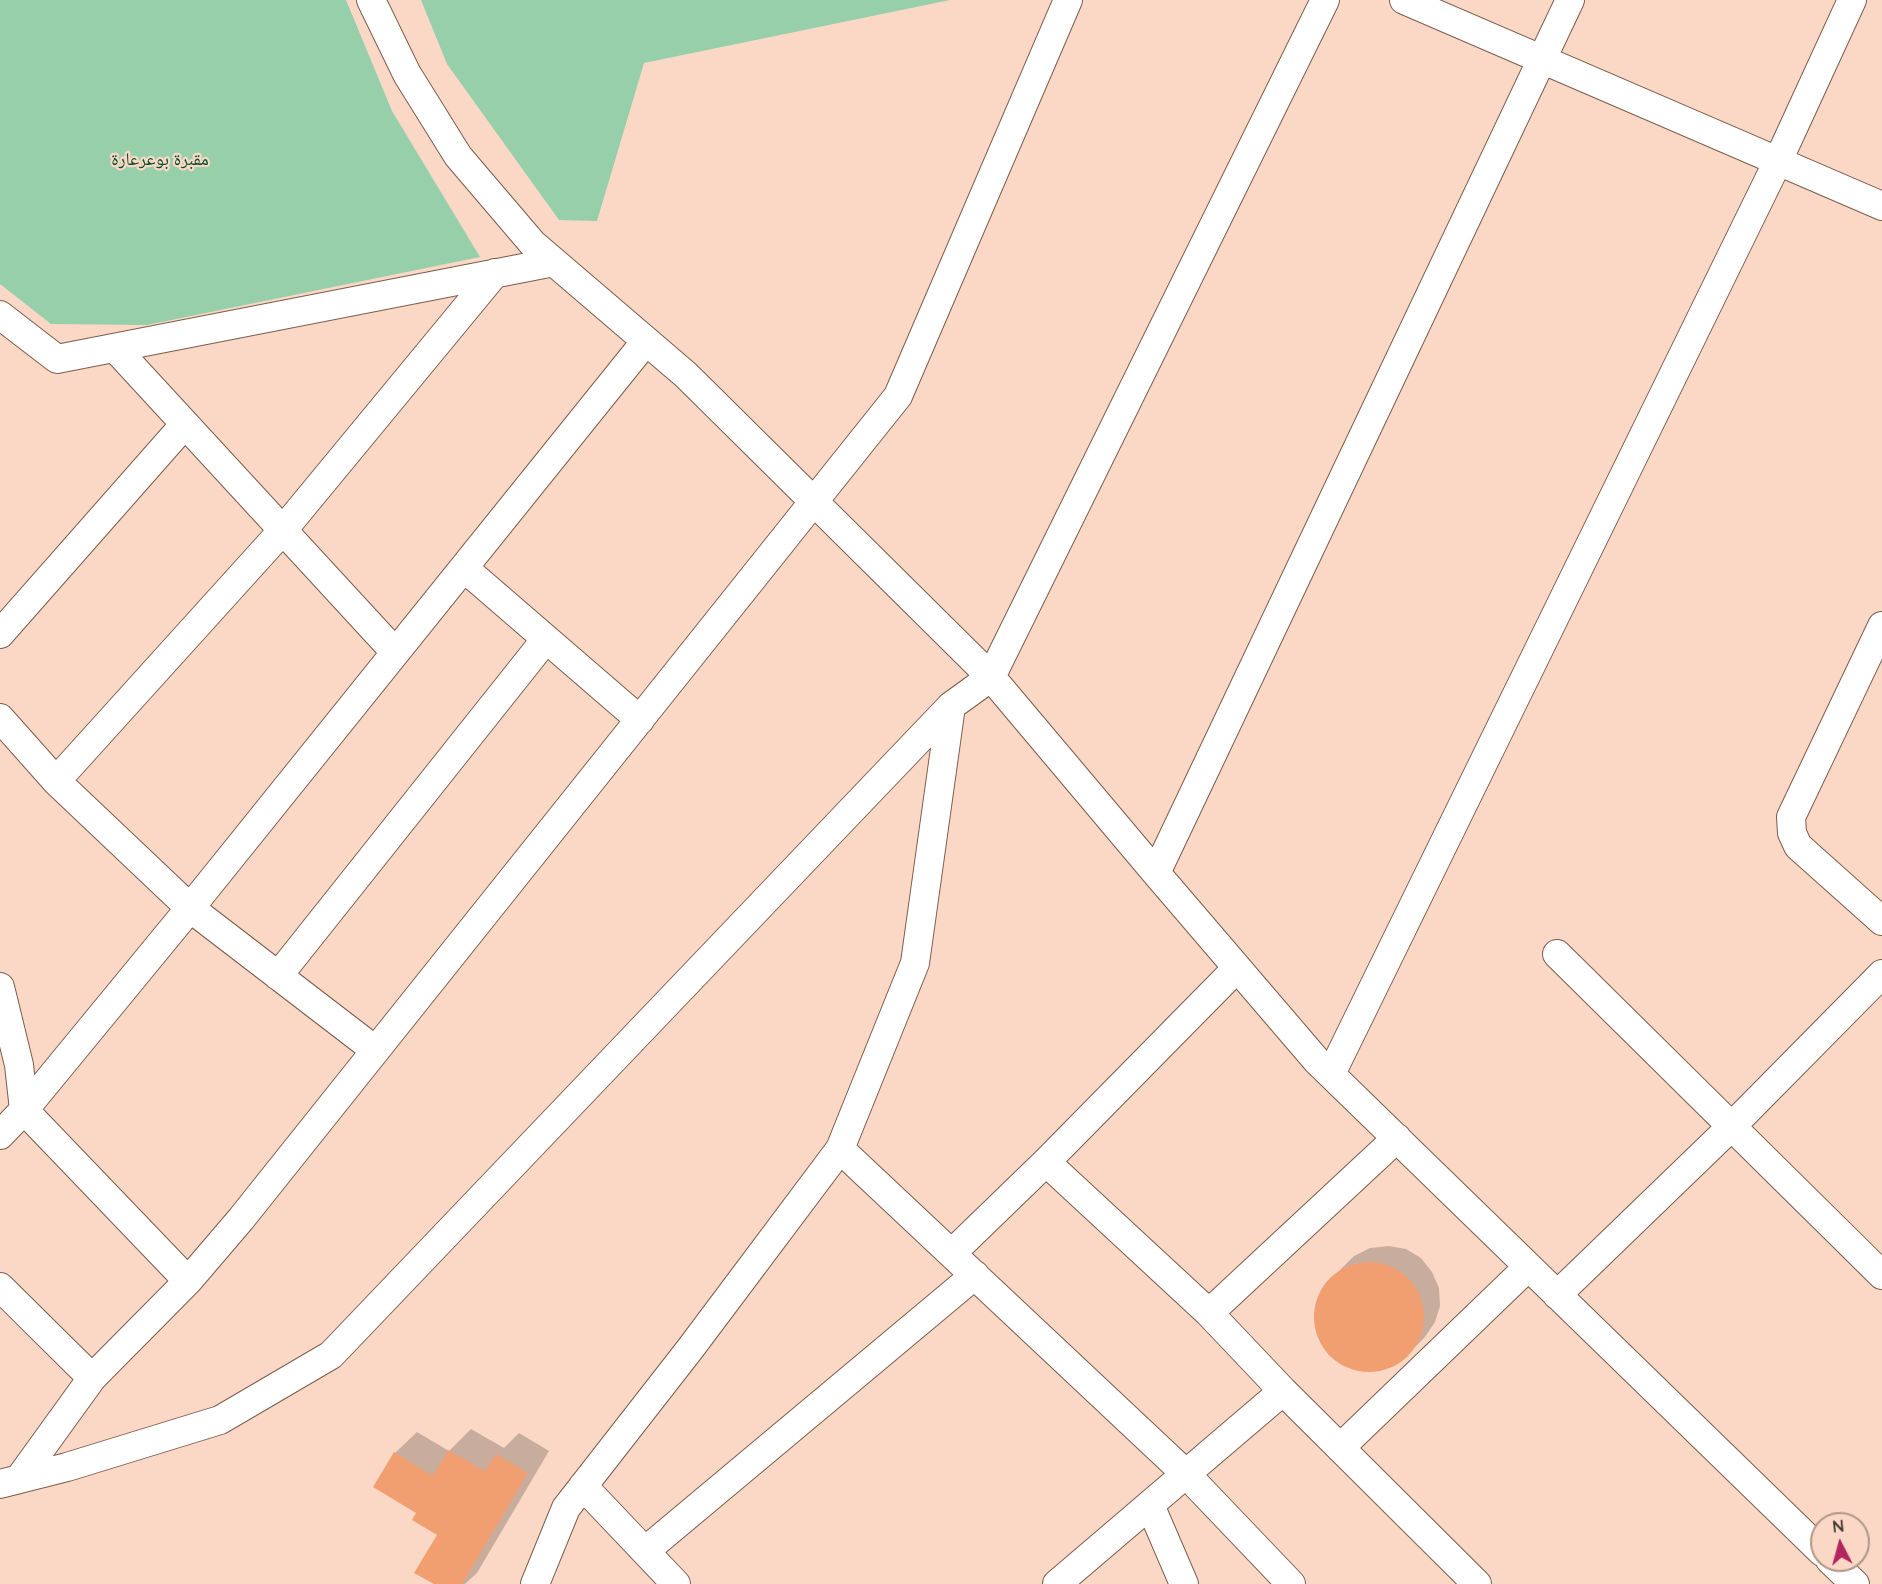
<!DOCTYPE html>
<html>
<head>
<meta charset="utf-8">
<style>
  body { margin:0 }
  #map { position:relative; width:1882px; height:1584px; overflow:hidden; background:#fad8c5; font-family:Quicksand,sans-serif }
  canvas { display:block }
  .north { position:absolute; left:1810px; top:1512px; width:60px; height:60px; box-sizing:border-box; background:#fad8c5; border:2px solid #af9687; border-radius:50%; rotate:354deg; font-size:16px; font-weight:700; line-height:24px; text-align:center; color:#3f322a }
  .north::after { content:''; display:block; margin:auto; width:21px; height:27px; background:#b3265d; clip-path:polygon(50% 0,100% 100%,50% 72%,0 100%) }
</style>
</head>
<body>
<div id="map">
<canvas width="1882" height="1584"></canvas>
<div class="north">N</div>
</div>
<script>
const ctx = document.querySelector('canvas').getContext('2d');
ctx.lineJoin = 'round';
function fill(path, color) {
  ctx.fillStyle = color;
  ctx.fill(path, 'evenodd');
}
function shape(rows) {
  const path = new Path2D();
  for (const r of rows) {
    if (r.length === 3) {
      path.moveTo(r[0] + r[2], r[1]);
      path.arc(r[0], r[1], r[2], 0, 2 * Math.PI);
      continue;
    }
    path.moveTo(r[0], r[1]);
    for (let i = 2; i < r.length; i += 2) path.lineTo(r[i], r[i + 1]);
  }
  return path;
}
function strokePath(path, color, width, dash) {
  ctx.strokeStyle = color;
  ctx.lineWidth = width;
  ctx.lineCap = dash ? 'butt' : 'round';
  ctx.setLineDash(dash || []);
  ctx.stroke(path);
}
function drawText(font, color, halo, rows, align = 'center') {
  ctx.font = font + ' Quicksand,"Noto Naskh Arabic",sans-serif';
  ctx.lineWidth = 4.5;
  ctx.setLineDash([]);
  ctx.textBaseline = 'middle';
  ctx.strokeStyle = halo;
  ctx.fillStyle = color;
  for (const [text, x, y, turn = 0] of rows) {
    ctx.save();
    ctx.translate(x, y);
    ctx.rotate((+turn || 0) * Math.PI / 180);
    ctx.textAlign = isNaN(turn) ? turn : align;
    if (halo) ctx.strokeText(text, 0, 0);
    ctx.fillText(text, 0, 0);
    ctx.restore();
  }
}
const green = shape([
  [0,0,346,0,392,111,480,257,147,325,51,324,0,284],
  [421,0,950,0,644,63,597,221,559,220,447,64]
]);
const shadow = shape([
  [1389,1246,1406,1249,1421,1258,1432,1272,1439,1288,1440,1306,1435,1322,1425,1337,1408,1354,1394,1365,1377,1371,1359,1370,1342,1365,1328,1354,1319,1339,1315,1321,1316,1303,1324,1286,1354,1256,1370,1248],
  [471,1429,504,1448,519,1433,549,1451,477,1573,465,1584,437,1584,439,1534,418,1512,395,1453,417,1432,449,1451]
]);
const building = shape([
  [1369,1317,55],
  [448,1450,485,1471,496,1454,528,1473,462,1584,434,1584,414,1573,437,1535,412,1520,416,1513,373,1487,394,1452,433,1476]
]);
const minor = shape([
  [371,0,407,74,458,156,533,244,686,375,991,677,1156,873,1317,1061,1822,1552],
  [1404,0,1882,206],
  [0,315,57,359,554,262],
  [115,348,395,652],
  [464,568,640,720],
  [1882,626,1791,817,1792,833,1798,846,1882,921],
  [0,634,185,424],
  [0,718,56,781,190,908,375,1050],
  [56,781,283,530,495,273],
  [1156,873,1570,0],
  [1557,954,1882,1275],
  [278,976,546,639],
  [0,987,19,1065,24,1110,188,1281],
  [1331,1074,1778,161,1852,0],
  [0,1135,24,1110,190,908,646,341],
  [840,1149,1186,1474,1291,1584],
  [1046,1162,1209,1313,1283,1391,1477,1584],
  [952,1253,1046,1162,1237,968],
  [0,1287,92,1378],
  [1557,1295,1732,1126,1882,974],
  [1209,1313,1397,1138],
  [1340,1448,1528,1267],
  [19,1479,92,1378,188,1281,241,1219,898,396,1068,0],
  [0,1484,67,1467,220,1420,331,1355,951,706],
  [583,1486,676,1584],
  [1150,1505,1184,1584],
  [645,1551,975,1275],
  [1830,1560,1855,1584],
  [535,1584,566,1508,690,1349,840,1149,915,963,951,706,991,677,1325,0],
  [1057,1584,1283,1391]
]);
const parkNames = [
  ["مقبرة بوعرعارة",160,160]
];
fill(green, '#96cfaa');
fill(shadow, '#0003');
fill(building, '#f19e71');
strokePath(minor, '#7b5d4d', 30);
strokePath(minor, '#fff', 28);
drawText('18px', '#054d2b', '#fad8c5', parkNames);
</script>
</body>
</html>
